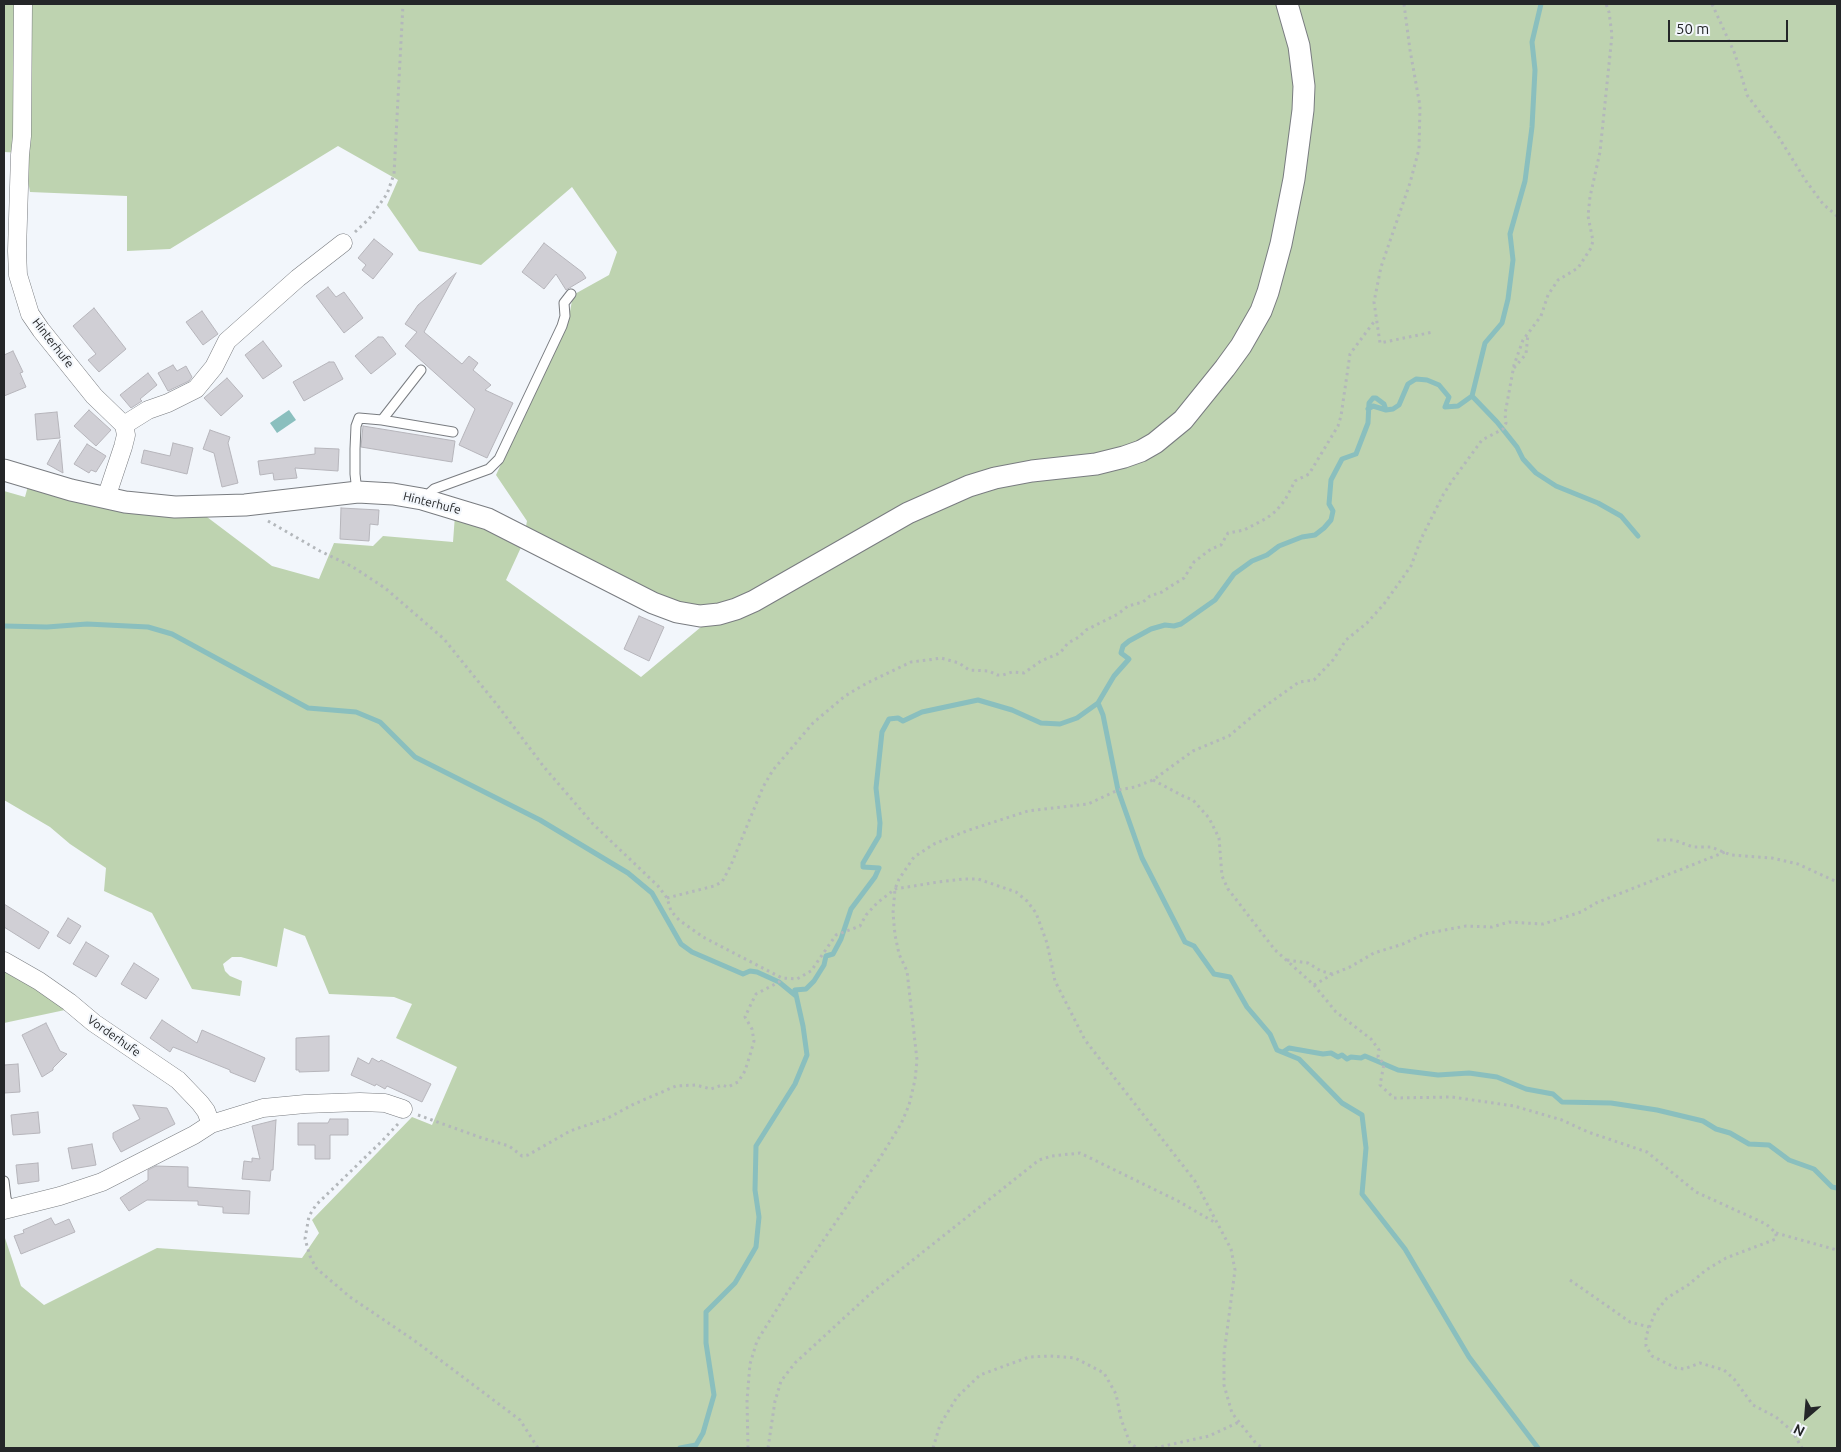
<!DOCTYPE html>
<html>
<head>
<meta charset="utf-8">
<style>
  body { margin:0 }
  #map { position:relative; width:1841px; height:1452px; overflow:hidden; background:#f2f6fb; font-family:Ubuntu,sans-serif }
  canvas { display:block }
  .frame { position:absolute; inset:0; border:5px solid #242628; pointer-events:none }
  .north { position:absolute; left:1781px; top:1392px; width:50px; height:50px; -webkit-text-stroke:4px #f2f6fb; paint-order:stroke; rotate:207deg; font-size:14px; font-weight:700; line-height:20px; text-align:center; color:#242628 }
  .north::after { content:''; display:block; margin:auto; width:18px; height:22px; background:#242628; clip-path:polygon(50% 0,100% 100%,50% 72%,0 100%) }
  .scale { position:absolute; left:1668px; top:20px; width:120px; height:22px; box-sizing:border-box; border:2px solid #242628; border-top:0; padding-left:6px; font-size:15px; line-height:18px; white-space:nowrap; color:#242628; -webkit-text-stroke:4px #f2f6fb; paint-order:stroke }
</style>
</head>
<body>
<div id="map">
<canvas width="1841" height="1452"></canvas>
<div class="frame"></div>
<div class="north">N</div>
<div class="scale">50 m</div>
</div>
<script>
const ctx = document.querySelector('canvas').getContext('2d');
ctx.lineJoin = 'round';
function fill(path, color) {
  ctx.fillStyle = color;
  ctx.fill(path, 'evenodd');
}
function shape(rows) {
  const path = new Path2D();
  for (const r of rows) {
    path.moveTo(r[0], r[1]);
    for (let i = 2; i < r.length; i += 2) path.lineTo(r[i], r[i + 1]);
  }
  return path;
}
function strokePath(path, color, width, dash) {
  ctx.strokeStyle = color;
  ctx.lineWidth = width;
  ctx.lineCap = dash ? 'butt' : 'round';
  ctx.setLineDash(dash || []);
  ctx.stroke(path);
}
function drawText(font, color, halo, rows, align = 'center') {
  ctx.font = font + ' Ubuntu,sans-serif';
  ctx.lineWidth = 4;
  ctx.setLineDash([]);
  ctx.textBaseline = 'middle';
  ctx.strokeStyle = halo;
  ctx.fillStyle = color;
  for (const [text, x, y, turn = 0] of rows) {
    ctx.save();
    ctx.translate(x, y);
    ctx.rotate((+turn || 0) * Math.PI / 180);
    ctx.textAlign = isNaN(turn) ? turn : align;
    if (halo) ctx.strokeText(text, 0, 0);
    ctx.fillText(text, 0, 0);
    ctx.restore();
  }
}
const green = shape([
  [4,4,1837,4,1837,1448,4,1448,4,1235,21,1286,44,1305,157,1248,302,1258,319,1233,312,1220,412,1117,432,1125,457,1067,396,1038,412,1004,394,997,329,994,305,936,284,928,277,967,241,957,232,957,223,964,225,971,230,976,242,981,240,996,192,989,152,913,104,891,106,868,70,844,50,827,4,800,4,491,25,497,28,486,207,517,272,566,319,579,334,543,373,546,383,536,453,542,455,515,523,542,527,521,496,475,569,317,573,295,609,275,617,252,572,187,481,265,419,251,387,205,398,180,338,146,170,249,127,251,127,196,30,192,23,153,4,152],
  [523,543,701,626,701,627,641,677,506,580],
  [4,966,66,1009,65,1010,4,1023]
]);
const water = shape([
  [289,410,296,420,277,433,270,423]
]);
const stream = shape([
  [1472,396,1497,422,1517,447,1523,459,1536,473,1556,486,1598,503,1621,516,1638,536],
  [1368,409,1373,406,1386,410,1393,409,1399,405,1408,384,1416,379,1427,380,1439,385,1449,397,1445,407,1458,406,1472,396,1485,343,1502,323,1508,299,1513,260,1510,234,1525,181,1532,127,1535,70,1532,42,1541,4],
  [4,626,47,627,87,624,148,627,172,634,308,708,356,712,380,722,415,757,540,820,628,873,652,893,681,944,692,952,743,974,750,971,757,972,779,982,796,996],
  [1098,703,1103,715,1118,790,1142,858,1185,942,1194,946,1214,974,1230,977,1247,1007,1270,1034,1277,1050,1299,1059,1342,1103,1362,1115,1366,1148,1362,1194,1405,1249,1469,1357,1538,1448],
  [1283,1052,1289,1048,1323,1054,1331,1053,1338,1057,1342,1055,1347,1059,1351,1057,1361,1058,1365,1056,1398,1070,1438,1075,1469,1073,1497,1077,1526,1089,1553,1094,1562,1102,1611,1103,1657,1110,1703,1121,1716,1129,1730,1133,1749,1144,1769,1145,1789,1160,1814,1169,1832,1187,1837,1188],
  [680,1448,696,1445,703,1433,714,1395,706,1343,706,1312,735,1283,756,1247,759,1217,755,1190,756,1146,795,1084,807,1055,803,1026,795,990,806,989,814,981,824,965,826,956,833,954,841,939,851,909,875,877,879,868,863,867,863,863,879,836,880,823,876,788,882,732,889,719,898,718,903,721,922,712,978,700,1012,710,1041,723,1060,724,1077,718,1098,703,1114,676,1129,659,1121,653,1123,646,1129,641,1151,629,1165,625,1174,626,1181,624,1215,600,1234,574,1252,561,1267,555,1279,546,1302,537,1315,535,1324,528,1331,520,1333,511,1329,504,1331,480,1342,459,1356,454,1368,423,1369,403,1373,398,1376,398,1384,404,1386,410]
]);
const building = shape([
  [374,239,393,254,373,279,362,270,366,265,358,258,374,239],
  [544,243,582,272,586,278,566,290,556,274,544,289,522,272,544,243],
  [456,273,424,332,462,364,469,356,478,363,473,370,491,385,485,390,513,403,487,458,459,445,475,409,405,346,417,332,405,324,418,305,456,273],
  [328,287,336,297,344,292,363,318,344,333,316,296,328,287],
  [94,308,126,349,99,372,88,360,96,354,73,326,94,308],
  [202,311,218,334,203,345,186,322,202,311],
  [378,337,383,337,396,354,371,374,355,356,378,337],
  [263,341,282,366,263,379,245,355,263,341],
  [13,351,23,372,20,373,26,387,4,396,4,355,13,351],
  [329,362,334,362,343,379,304,401,293,382,329,362],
  [173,365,177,371,186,366,192,377,189,381,168,391,158,373,173,365],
  [148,373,157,385,140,399,142,401,131,408,120,395,148,373],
  [227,378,243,396,221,416,204,398,227,378],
  [89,410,111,430,96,446,74,426,89,410],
  [57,412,60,438,37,440,35,414,57,412],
  [363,426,455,441,452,462,361,447,363,426],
  [210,430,230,437,228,443,238,483,222,487,214,453,203,449,210,430],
  [60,440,63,473,47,464,60,440],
  [173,443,193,448,187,474,141,463,144,450,170,456,173,443],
  [87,444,106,456,96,472,91,470,89,473,74,464,87,444],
  [315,448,339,449,338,471,295,468,297,478,274,480,273,473,260,475,258,461,315,454,315,448],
  [341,508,379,510,378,525,370,524,369,541,340,539,341,508],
  [639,616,664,627,649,661,624,649,639,616],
  [4,904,49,932,39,949,4,927,4,904],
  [68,918,81,926,70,944,57,936,68,918],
  [86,942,109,956,96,977,73,964,86,942],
  [134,963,159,979,146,999,121,984,134,963],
  [162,1020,197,1043,202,1030,265,1058,255,1082,230,1072,230,1070,173,1047,170,1052,150,1038,162,1020],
  [46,1023,60,1051,67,1054,53,1068,53,1070,42,1077,22,1035,46,1023],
  [329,1036,329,1071,299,1072,299,1070,296,1070,296,1038,329,1036],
  [358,1058,369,1064,372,1058,379,1062,381,1060,431,1084,422,1102,387,1086,385,1089,376,1084,375,1086,351,1075,358,1058],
  [18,1064,20,1092,4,1093,4,1065,18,1064],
  [133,1105,167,1108,175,1124,121,1152,113,1138,113,1133,140,1119,133,1105],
  [38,1112,40,1133,13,1135,11,1115,38,1112],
  [330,1119,348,1119,348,1135,330,1135,330,1159,315,1159,315,1145,298,1145,298,1123,328,1123,330,1119],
  [276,1120,273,1170,271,1170,270,1181,242,1179,244,1161,252,1162,252,1158,260,1159,252,1126,276,1120],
  [92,1144,96,1165,72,1169,68,1148,92,1144],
  [38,1163,39,1181,18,1184,16,1165,38,1163],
  [156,1166,188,1167,188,1187,250,1191,249,1214,223,1213,223,1207,198,1205,198,1201,147,1200,129,1211,120,1198,148,1180,148,1170,156,1166],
  [51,1218,55,1225,69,1219,75,1232,21,1254,14,1236,24,1233,23,1230,51,1218]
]);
const path = shape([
  [1404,4,1410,50,1420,106,1419,149,1410,183,1381,267,1374,302,1380,343,1433,332],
  [1712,4,1735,54,1747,95,1778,136,1806,181,1823,204,1837,216],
  [355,232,369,219,387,194,394,174,403,4],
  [1514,368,1526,354,1528,334],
  [268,521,320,551,353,567,385,588,444,639,498,706,544,767,593,824,658,886,667,898,671,911,679,920,703,937,782,978,797,979,811,971,836,935,860,926,866,915,877,903,895,889,938,882,963,879,978,879,1016,892,1027,901,1036,913,1047,943,1055,981,1085,1040,1195,1181,1231,1249,1235,1270,1224,1354,1224,1385,1232,1413,1255,1442,1262,1448],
  [1153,780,1183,796,1193,800,1209,818,1219,838,1222,876,1228,889,1275,950,1314,985,1336,1012,1371,1039,1379,1050,1378,1057,1384,1064,1380,1085,1394,1098,1452,1097,1514,1106,1562,1120,1588,1132,1647,1152,1696,1192,1766,1224,1776,1233,1776,1239,1726,1258,1706,1270,1688,1285,1667,1298,1655,1313,1646,1336,1646,1346,1652,1356,1676,1368,1684,1369,1700,1363,1724,1370,1734,1379,1753,1405,1776,1417,1792,1431,1802,1448],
  [1657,840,1674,840,1693,847,1711,847,1731,855,1772,858,1798,864,1837,882],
  [667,898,714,886,722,882,731,865,763,787,773,770,813,723,845,696,867,683,911,662,928,660,941,658,959,663,969,670,989,671,997,675,1003,675,1012,672,1024,673,1041,661,1060,653,1068,643,1079,637,1086,630,1118,614,1128,606,1143,602,1150,596,1162,592,1171,586,1184,578,1194,562,1211,549,1221,545,1228,533,1244,530,1267,518,1276,511,1285,500,1295,481,1309,474,1338,426,1341,416,1350,354,1376,319],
  [1287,960,1308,963,1321,971,1332,974],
  [1314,985,1333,974,1350,967,1374,953,1403,944,1424,934,1466,926,1492,927,1509,922,1543,924,1581,912,1596,903,1725,852],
  [418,1115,482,1138,509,1146,522,1156,528,1155,570,1131,608,1118,634,1104,676,1086,696,1085,711,1089,722,1085,728,1087,738,1082,745,1071,750,1055,754,1041,752,1029,745,1017,751,1004,756,994,779,982,782,978],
  [398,1124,382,1141,316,1205,309,1216,305,1239,310,1256,316,1268,350,1297,415,1341,520,1420,538,1448],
  [1776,1233,1837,1250],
  [1570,1280,1630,1322,1649,1327],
  [748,1448,747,1400,750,1364,757,1341,787,1293,880,1158,901,1124,909,1105,915,1080,917,1060,907,971,899,954,895,935,893,913,895,889,899,879,914,857,934,844,969,830,1028,811,1088,804,1118,790,1135,787,1153,780,1193,751,1229,736,1261,709,1299,682,1314,680,1333,660,1346,640,1367,623,1384,604,1411,566,1421,539,1443,495,1452,481,1482,440,1503,429,1506,423,1505,414,1514,365,1523,340,1541,316,1548,295,1558,280,1578,268,1591,248,1593,241,1588,216,1590,197,1600,152,1612,35,1609,12,1606,4],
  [768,1448,775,1401,781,1381,795,1363,870,1294,1039,1160,1052,1156,1080,1153,1178,1201,1216,1223],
  [933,1448,940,1425,957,1397,980,1375,1029,1357,1050,1356,1075,1358,1104,1373,1116,1394,1121,1419,1130,1443,1137,1448],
  [1155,1448,1209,1436,1239,1422]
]);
const service = shape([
  [382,420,453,432],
  [357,492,355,474,355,449,356,426,359,418,382,420,421,370],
  [423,499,434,489,489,469,499,459,562,326,565,316,564,303,571,294],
  [4,1181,6,1198,10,1209]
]);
const minor = shape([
  [23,4,22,136,20,155,17,251,18,275,30,314,41,330,94,396,124,425,126,435,123,447,106,498],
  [124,425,148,410,168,403,196,389,214,367,227,341,298,278,343,243],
  [4,961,39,981,69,1002,94,1023,178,1080,200,1103,206,1111,211,1124],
  [4,1210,60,1196,102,1182,194,1135,211,1124,263,1108,305,1104,360,1102,385,1103,403,1109]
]);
const tertiary = shape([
  [4,470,71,490,125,502,175,507,245,505,358,492,393,494,422,499,488,519,653,603,677,612,700,616,719,614,736,609,754,601,908,513,969,486,995,478,1032,471,1096,464,1124,457,1141,451,1155,443,1183,420,1225,368,1241,346,1261,311,1268,292,1281,244,1294,179,1303,110,1304,86,1299,46,1287,4]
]);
const streetNames = [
  ["Hinterhufe",53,343,52],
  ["Hinterhufe",432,503,14],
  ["Vorderhufe",114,1036,35]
];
fill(green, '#bed3b0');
fill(water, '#8abfbe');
strokePath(stream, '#8abfbe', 5);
fill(building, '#d0cfd5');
strokePath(building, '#b6b5bb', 1);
strokePath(service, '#797c80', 11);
strokePath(minor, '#797c80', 19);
strokePath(tertiary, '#797c80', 23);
strokePath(path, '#b3b7bb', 3, [2.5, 4]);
strokePath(service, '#fff', 9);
strokePath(minor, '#fff', 18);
strokePath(tertiary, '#fff', 21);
drawText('12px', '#242628', '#f2f6fb', streetNames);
</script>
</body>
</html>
